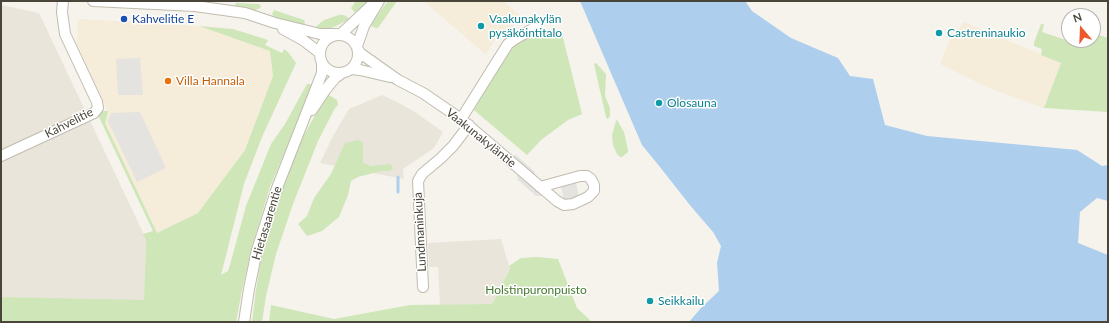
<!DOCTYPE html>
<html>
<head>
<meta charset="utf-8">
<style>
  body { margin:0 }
  #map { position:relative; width:1109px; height:323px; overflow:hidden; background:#f5f3ec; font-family:Lato,sans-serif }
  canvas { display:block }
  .frame { position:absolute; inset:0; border:2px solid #49453a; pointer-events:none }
  .north { position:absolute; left:1061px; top:8px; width:40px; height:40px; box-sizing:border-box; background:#fff; border:1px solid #b6b5b0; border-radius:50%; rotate:341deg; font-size:11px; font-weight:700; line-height:16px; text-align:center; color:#49453a }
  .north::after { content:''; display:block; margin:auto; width:14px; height:18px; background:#ee592b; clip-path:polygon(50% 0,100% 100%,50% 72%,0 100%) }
</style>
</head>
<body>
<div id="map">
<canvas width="1109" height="323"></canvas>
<div class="frame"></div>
<div class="north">N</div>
</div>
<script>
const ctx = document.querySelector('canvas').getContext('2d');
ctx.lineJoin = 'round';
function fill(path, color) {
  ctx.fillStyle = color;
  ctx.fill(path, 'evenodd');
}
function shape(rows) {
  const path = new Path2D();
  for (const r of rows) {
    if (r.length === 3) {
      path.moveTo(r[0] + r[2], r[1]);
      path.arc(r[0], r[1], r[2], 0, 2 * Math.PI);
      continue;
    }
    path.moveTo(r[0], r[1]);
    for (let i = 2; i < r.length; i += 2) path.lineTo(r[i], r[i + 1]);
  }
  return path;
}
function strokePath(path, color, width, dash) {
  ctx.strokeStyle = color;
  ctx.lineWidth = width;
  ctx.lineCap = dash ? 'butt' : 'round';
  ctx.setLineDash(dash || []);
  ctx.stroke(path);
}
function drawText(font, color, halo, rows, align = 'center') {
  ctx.font = font + ' Lato,sans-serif';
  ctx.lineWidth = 3;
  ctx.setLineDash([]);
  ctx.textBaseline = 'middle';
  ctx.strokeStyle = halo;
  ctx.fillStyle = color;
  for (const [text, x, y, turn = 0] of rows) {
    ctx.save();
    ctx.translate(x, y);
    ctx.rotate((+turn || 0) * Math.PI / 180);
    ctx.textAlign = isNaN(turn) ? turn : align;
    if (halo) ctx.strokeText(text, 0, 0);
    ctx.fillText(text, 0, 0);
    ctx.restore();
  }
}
const residential = shape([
  [1,5,39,13,146,239,144,301,1,297],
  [382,95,397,102,415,112,443,132,434,148,403,169,404,179,320,163,333,136,349,109],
  [501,239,510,269,492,304,440,305,438,267,429,267,428,243]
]);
const commercial = shape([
  [424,1,503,1,524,19,497,37,486,55],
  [78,19,199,26,270,51,273,76,245,150,198,213,157,233,105,123,108,112,77,44],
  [964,22,1061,63,1044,108,989,88,940,64,948,43]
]);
const green = shape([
  [356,1,368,1,356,14,351,8],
  [388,1,397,1,378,28,376,28,371,26,377,15],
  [237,3,259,4,261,6,260,8,254,11,235,6,235,4],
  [274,10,304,20,305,23,303,26,275,18,272,14],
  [339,15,344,15,350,19,334,27,327,29,315,28,319,24,324,20],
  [1041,24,1044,24,1042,32,1069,41,1093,40,1093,33,1108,38,1108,112,1044,108,1061,63,1041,55,1042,49,1034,46,1034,43],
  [199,26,233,29,268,40,265,45,282,53,284,49,288,52,296,63,262,137,244,184,221,275,228,271,230,265,246,206,271,144,285,124,307,84,311,84,311,89,270,187,252,247,242,290,236,322,1,322,1,297,144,300,146,240,143,234,153,231,98,115,104,111,108,111,108,112,105,123,157,233,198,213,245,150,273,76,270,51],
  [561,30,582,114,568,120,541,140,527,155,474,110,509,49,529,35],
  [595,63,597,64,606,74,605,96,610,108,610,116,608,119,607,119,606,117,594,64],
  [329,95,337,100,338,105,335,108,318,141,293,204,276,254,266,296,262,322,252,322,256,290,262,253,281,190,303,137,319,108],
  [617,120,624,132,628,150,628,152,622,157,620,157,617,154,613,145,612,135,616,121],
  [358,140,363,143,363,163,371,166,390,164,393,168,390,171,381,171,358,177,351,181,348,195,339,217,322,231,307,236,298,224,307,216,314,198,331,174,345,143],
  [537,257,558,259,577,308,592,322,269,322,271,305,334,319,410,305,492,304,510,269,509,266,521,258]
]);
const parking = shape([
  [140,58,143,95,118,95,116,59],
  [140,112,166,168,137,182,108,121,111,113],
  [510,155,516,155,535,172,535,177],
  [517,174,542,196,536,196,518,180],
  [576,183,579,197,564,200,561,187]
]);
const water = shape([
  [580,1,745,1,752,11,791,38,838,58,850,76,873,79,885,125,927,136,1077,150,1102,166,1108,165,1108,201,1097,198,1080,212,1078,243,1108,255,1108,322,689,322,701,308,719,291,717,263,721,246,713,232,689,204,660,167,642,145]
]);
const stream = shape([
  [398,192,398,177]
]);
const minor = shape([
  [93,1,195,6,245,13,275,23,308,31,320,34,336,34],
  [283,29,303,40,320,53],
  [341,34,373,4],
  [339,54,19],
  [357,46,364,26,379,1],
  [359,51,360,53,398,80,423,93,461,119,557,201,564,205,573,204,588,197,594,191,594,185,591,179,587,176,580,176,540,187],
  [351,69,360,70,390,77],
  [312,110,326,89,335,78,342,73],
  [461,119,508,44,515,39,536,27],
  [1,156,94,113,98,108,97,102,65,34,62,12,63,1],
  [423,287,418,181,422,174,441,158,453,146,469,125],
  [244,322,249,289,257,250,277,188,322,73,322,63]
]);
const markers = [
  [124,19,4,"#1a4fb4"],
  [481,26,4,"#0f9aa8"],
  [939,33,4,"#0f9aa8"],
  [168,81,4,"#e8710a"],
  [659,103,4,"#0f9aa8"],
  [650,301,4,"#0f9aa8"]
];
const transitNames = [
  ["Kahvelitie E",132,19]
];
const cultureNames = [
  ["Vaakunakylän",489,19],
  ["pysäköintitalo",489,33],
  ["Castreninaukio",947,33],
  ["Olosauna",667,103],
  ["Seikkailu",658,301]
];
const foodNames = [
  ["Villa Hannala",176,81]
];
const streetNames = [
  ["Kahvelitie",69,123,-27],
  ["Vaakunakyläntie",481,138,39],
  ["Hietasaarentie",267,223,-73],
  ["Lundmaninkuja",420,232,-93]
];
const parkNames = [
  ["Holstinpuronpuisto",536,290]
];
fill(residential, '#e9e5db');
fill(commercial, '#f5ecd9');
fill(green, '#cee6b8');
fill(parking, '#e4e3e0');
fill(water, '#adceed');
strokePath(stream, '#adceed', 3);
strokePath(minor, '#c0bcaf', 12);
strokePath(minor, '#fff', 10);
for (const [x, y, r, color] of markers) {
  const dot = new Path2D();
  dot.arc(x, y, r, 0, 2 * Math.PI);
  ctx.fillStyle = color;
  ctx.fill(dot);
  strokePath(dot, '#fff', 1.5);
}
drawText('12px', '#164399', '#fff', transitNames, 'left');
drawText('12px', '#0d838f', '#fff', cultureNames, 'left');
drawText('12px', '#c56008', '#fff', foodNames, 'left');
drawText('12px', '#49453a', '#fff', streetNames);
drawText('12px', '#45792f', '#fff', parkNames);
</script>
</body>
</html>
